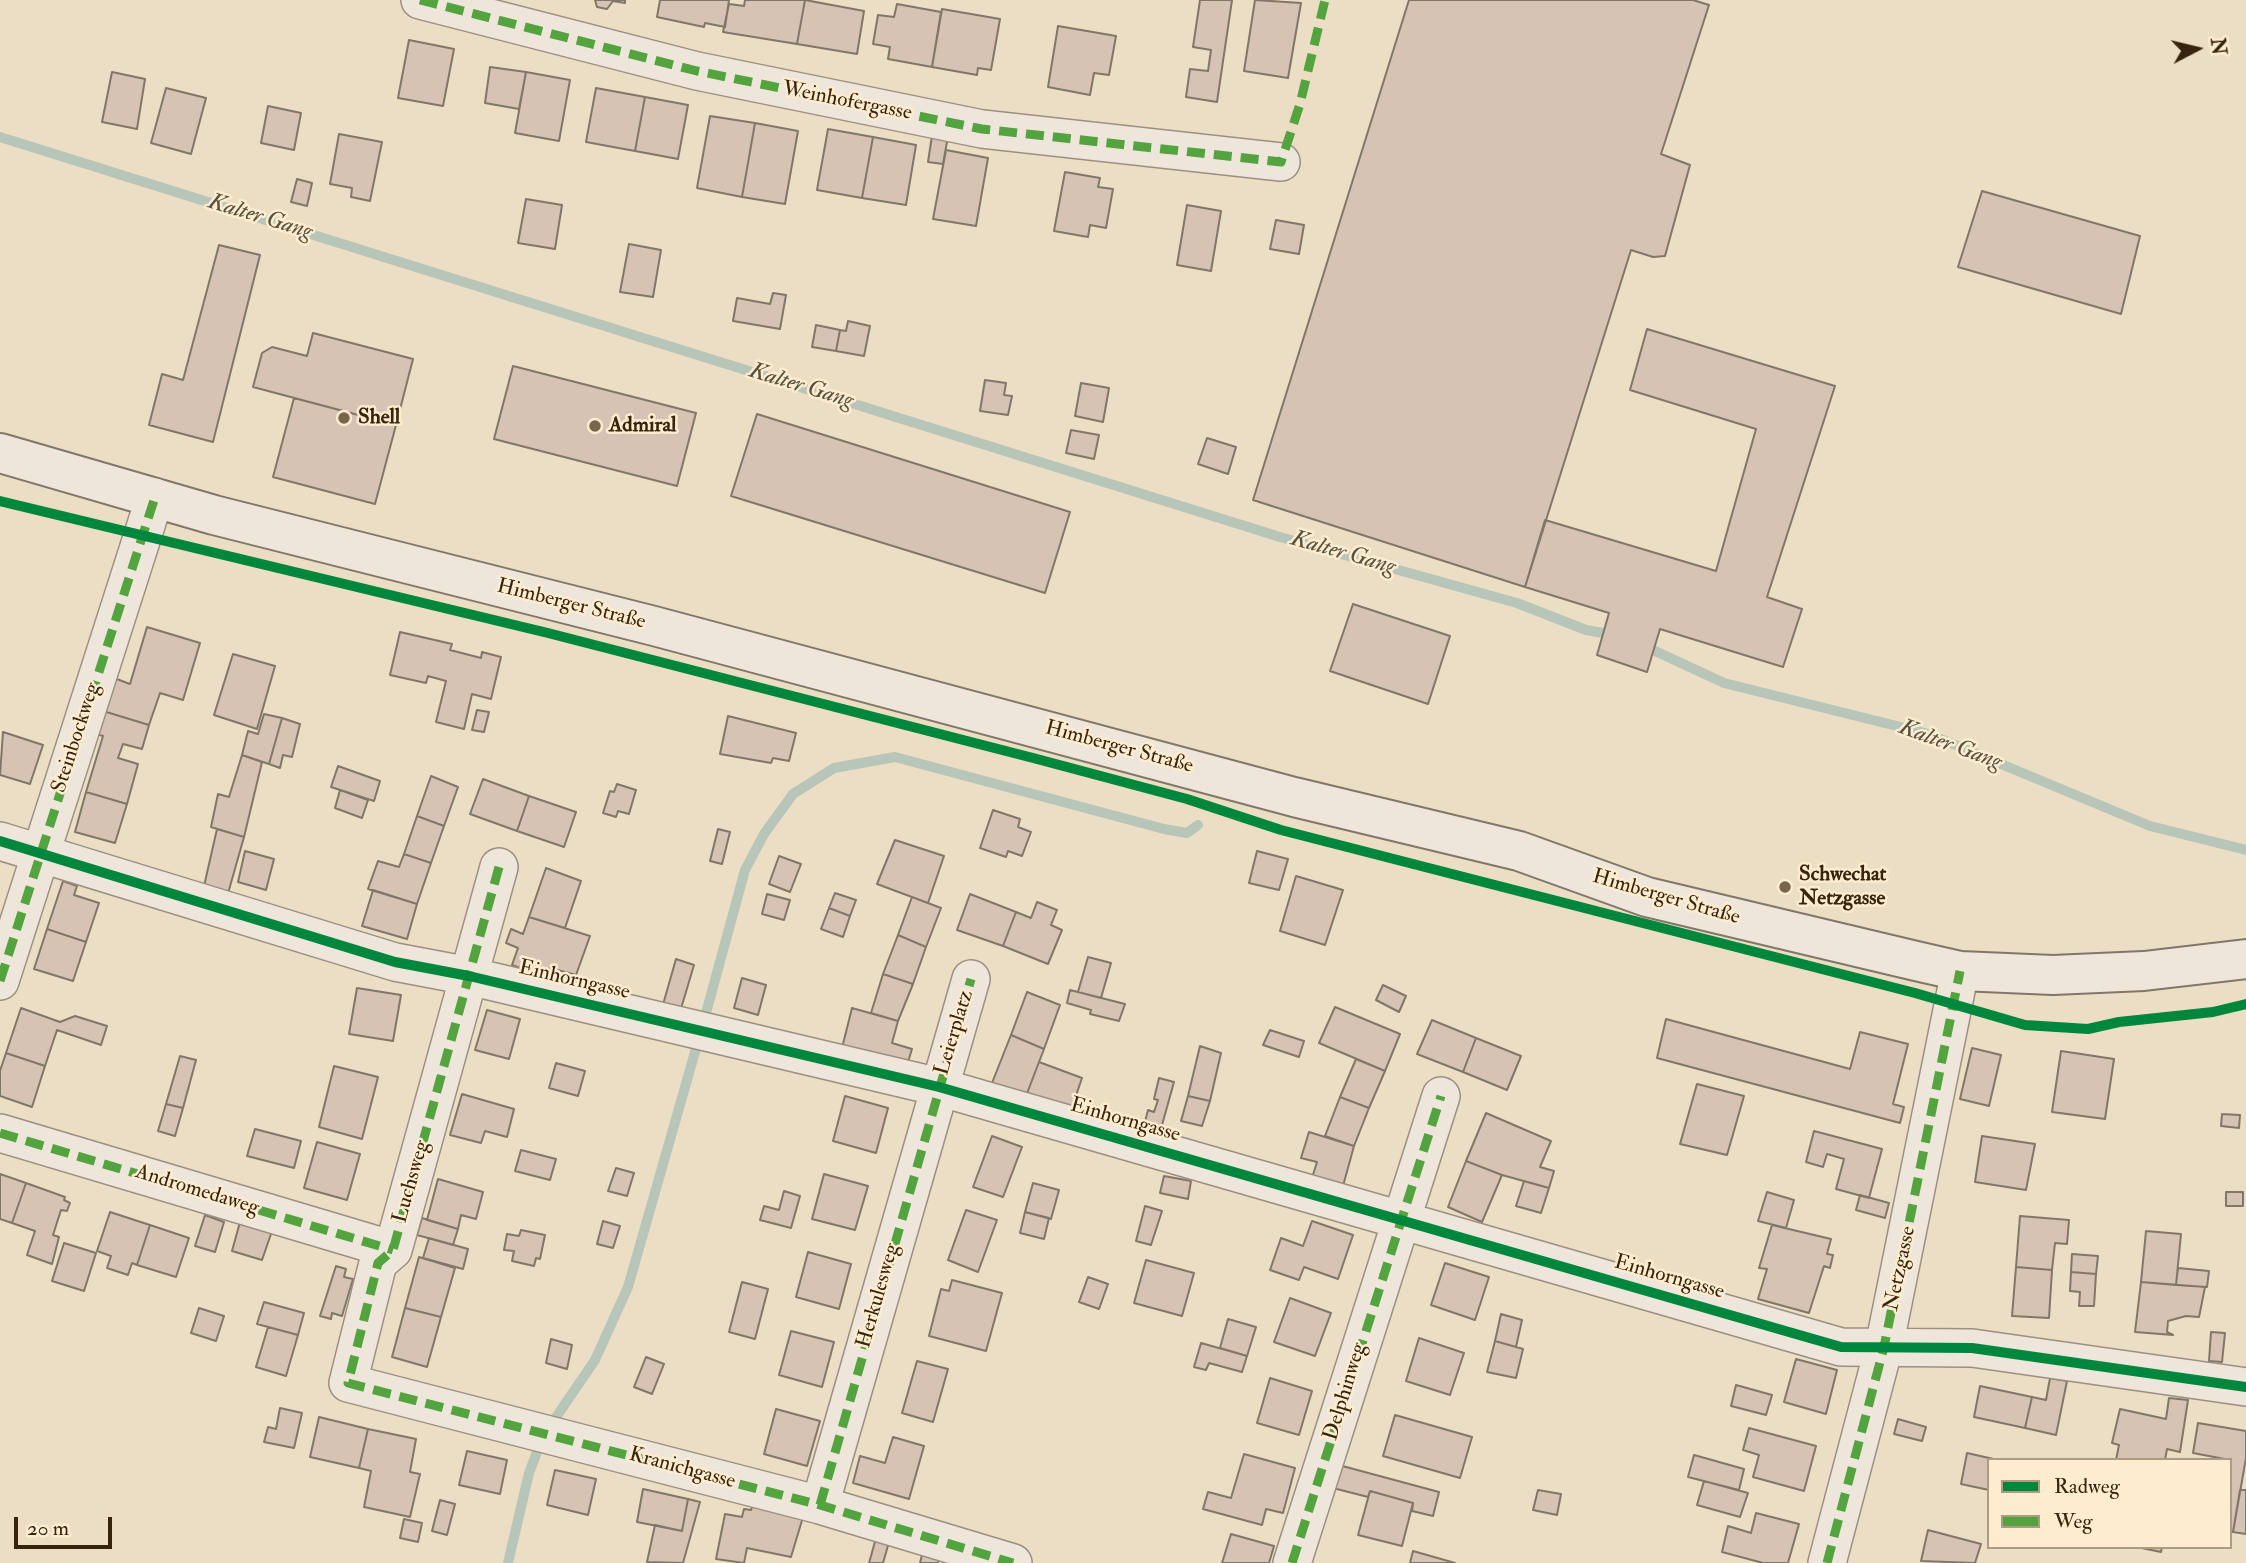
<!DOCTYPE html>
<html>
<head>
<meta charset="utf-8">
<style>
  body { margin:0 }
  #map { position:relative; width:2246px; height:1563px; overflow:hidden; background:#ecddc5; font-family:"IM FELL Double Pica",serif }
  canvas { display:block }
  .legend { position:absolute; left:1987px; top:1458px; width:245px; height:91px; box-sizing:border-box; background:#fdeccf; border:2px solid #ae9c82; margin:0; padding:9px 12px; list-style:none; font-size:21px; color:#38240e }
  .legend li { display:flex; align-items:center; gap:14px; height:35px }
  .legend b { width:35px; border:2px solid #ae9c82 }
  .north { position:absolute; left:2162px; top:14px; width:70px; height:70px; -webkit-text-stroke:5px #fdeccf; paint-order:stroke; rotate:83deg; font-size:19px; font-weight:700; line-height:28px; text-align:center; color:#38240e }
  .north::after { content:''; display:block; margin:auto; width:24px; height:32px; background:#38240e; clip-path:polygon(50% 0,100% 100%,50% 72%,0 100%) }
  .scale { position:absolute; left:14px; top:1517px; width:98px; height:32px; box-sizing:border-box; border:4px solid #38240e; border-top:0; padding-left:9px; font-size:21px; line-height:24px; white-space:nowrap; color:#38240e; -webkit-text-stroke:5px #fdeccf; paint-order:stroke }
</style>
</head>
<body>
<div id="map">
<canvas width="2246" height="1563"></canvas>
<ul class="legend">
<li><b style="height:9px;background:#00873e"></b>Radweg</li>
<li><b style="height:9px;background:#53a33e"></b>Weg</li>
</ul>
<div class="north">N</div>
<div class="scale">20 m</div>
</div>
<script>
const ctx = document.querySelector('canvas').getContext('2d');
ctx.lineJoin = 'round';
function shape(rows) {
  const path = new Path2D();
  for (const r of rows) {
    path.moveTo(r[0], r[1]);
    for (let i = 2; i < r.length; i += 2) path.lineTo(r[i], r[i + 1]);
  }
  return path;
}
function strokePath(path, color, width, dash) {
  ctx.strokeStyle = color;
  ctx.lineWidth = width;
  ctx.lineCap = dash ? 'butt' : 'round';
  ctx.setLineDash(dash || []);
  ctx.stroke(path);
}
function fill(path, color) {
  ctx.fillStyle = color;
  ctx.fill(path, 'evenodd');
}
function drawText(font, color, halo, rows, align = 'center') {
  ctx.font = font + ' "IM FELL Double Pica",serif';
  ctx.lineWidth = 5;
  ctx.setLineDash([]);
  ctx.textBaseline = 'middle';
  ctx.strokeStyle = halo;
  ctx.fillStyle = color;
  for (const [text, x, y, turn = 0] of rows) {
    ctx.save();
    ctx.translate(x, y);
    ctx.rotate((+turn || 0) * Math.PI / 180);
    ctx.textAlign = isNaN(turn) ? turn : align;
    if (halo) ctx.strokeText(text, 0, 0);
    ctx.fillText(text, 0, 0);
    ctx.restore();
  }
}
const stream = shape([
  [0,137,1280,537,1517,603,1586,630,1603,633],
  [1653,650,1724,683,1929,734,2150,826,2246,850],
  [703,1024,745,870,764,834,793,794,834,768,895,757,1164,829,1187,833,1198,825],
  [550,1426,595,1360,628,1287,699,1038],
  [508,1563,529,1473,542,1439]
]);
const building = shape([
  [595,0,625,0,625,3,613,1,607,9,597,7,595,0],
  [660,0,729,0,725,27,705,23,704,27,657,17,660,0],
  [745,0,805,0,797,44,723,32,729,4,744,6,745,0],
  [805,0,864,11,857,54,797,44,805,0],
  [1200,0,1232,0,1217,102,1186,97,1190,69,1208,71,1211,50,1193,47,1200,0],
  [1255,0,1301,3,1288,78,1244,71,1255,0],
  [1409,0,1693,0,1709,5,1661,154,1690,165,1665,256,1653,257,1631,250,1525,587,1253,500,1409,0],
  [897,4,941,12,932,67,888,59,890,47,873,44,878,15,894,17,897,4],
  [942,9,1000,19,991,70,978,68,977,75,932,67,942,9],
  [1058,26,1116,36,1109,75,1094,73,1090,95,1048,87,1058,26],
  [409,40,454,49,443,106,398,98,409,40],
  [490,67,526,72,519,109,485,103,490,67],
  [112,72,145,79,137,129,102,122,112,72],
  [526,72,570,80,559,141,515,133,526,72],
  [166,88,206,98,191,154,151,143,166,88],
  [596,88,645,97,635,151,586,142,596,88],
  [645,97,688,105,678,159,635,151,645,97],
  [268,106,301,113,294,150,261,143,268,106],
  [710,116,755,123,742,197,697,188,710,116],
  [755,123,798,131,785,204,742,197,755,123],
  [828,129,873,137,862,198,817,190,828,129],
  [933,129,949,131,943,164,928,162,933,129],
  [339,134,382,142,370,201,351,197,352,188,330,184,339,134],
  [873,137,916,145,906,205,862,198,873,137],
  [946,150,988,158,976,226,933,219,946,150],
  [1065,172,1100,178,1098,187,1113,189,1106,228,1090,225,1088,237,1054,231,1065,172],
  [297,179,312,183,307,206,291,202,297,179],
  [1982,191,2140,236,2121,314,1958,267,1982,191],
  [526,199,562,205,555,249,518,243,526,199],
  [1187,205,1221,211,1211,271,1177,265,1187,205],
  [1276,220,1304,225,1299,254,1270,249,1276,220],
  [629,244,661,250,653,297,620,292,629,244],
  [219,245,260,255,213,442,149,425,162,374,183,380,219,245],
  [773,293,786,295,780,329,733,321,737,298,770,304,773,293],
  [848,321,870,326,864,356,836,351,840,330,846,331,848,321],
  [816,325,840,330,836,351,812,347,816,325],
  [1647,329,1835,386,1767,597,1802,609,1783,667,1660,629,1647,672,1597,655,1609,613,1525,587,1545,520,1716,571,1756,429,1630,390,1647,329],
  [313,333,413,359,396,425,253,387,262,353,272,347,307,356,313,333],
  [513,366,696,413,677,486,494,439,513,366],
  [985,380,1006,383,1004,395,1012,396,1008,415,980,411,985,380],
  [1081,383,1109,388,1103,422,1075,416,1081,383],
  [294,398,396,425,375,504,273,477,294,398],
  [757,414,1070,512,1045,593,731,496,757,414],
  [1071,430,1099,435,1094,459,1066,453,1071,430],
  [1207,438,1236,447,1228,474,1198,464,1207,438],
  [1353,604,1450,636,1428,704,1330,671,1353,604],
  [147,627,200,643,183,700,160,693,149,725,103,711,114,678,130,684,147,627],
  [400,632,452,644,450,650,481,658,482,652,501,657,491,699,472,694,464,729,436,722,446,681,428,676,426,683,390,675,400,632],
  [233,654,275,666,257,729,214,715,233,654],
  [477,710,489,712,484,732,472,730,477,710],
  [103,711,149,725,142,749,123,744,118,758,138,764,127,804,86,792,103,736,96,734,103,711],
  [264,714,282,718,269,764,242,755,248,731,258,734,264,714],
  [728,716,796,733,789,761,773,758,771,763,720,754,728,716],
  [282,718,300,724,292,757,283,755,280,768,269,764,282,718],
  [3,732,43,745,30,784,0,775,3,732],
  [242,755,262,762,244,837,211,827,218,794,229,797,242,755],
  [338,766,380,781,374,801,331,787,338,766],
  [431,776,458,787,444,826,417,816,431,776],
  [483,779,529,796,517,831,470,814,483,779],
  [617,784,636,790,629,814,618,811,616,817,603,813,610,791,614,792,617,784],
  [340,790,368,800,362,818,335,808,340,790],
  [86,792,127,804,115,843,75,832,86,792],
  [529,796,576,812,564,847,517,831,529,796],
  [993,810,1020,819,1018,827,1031,832,1022,856,1008,851,1006,857,980,848,993,810],
  [417,816,444,826,431,863,404,854,417,816],
  [217,829,244,837,225,904,202,895,217,829],
  [718,829,730,832,722,864,710,861,718,829],
  [895,840,944,856,928,903,877,884,895,840],
  [245,851,274,859,266,890,238,882,245,851],
  [1257,851,1288,859,1279,890,1249,883,1257,851],
  [404,854,431,863,417,904,368,889,378,861,399,867,404,854],
  [779,856,801,864,790,892,769,884,779,856],
  [546,868,581,881,565,928,529,917,546,868],
  [1296,876,1343,890,1325,945,1280,931,1296,876],
  [63,881,77,886,74,895,99,903,86,942,47,929,63,881],
  [373,890,417,904,407,939,362,926,373,890],
  [835,893,856,900,850,916,829,908,835,893],
  [767,894,790,900,784,920,762,914,767,894],
  [970,894,1016,912,1003,946,957,930,970,894],
  [912,897,941,908,926,947,898,935,912,897],
  [1037,902,1057,910,1051,925,1062,930,1048,964,1003,946,1016,912,1031,918,1037,902],
  [829,908,850,916,843,937,821,929,829,908],
  [529,917,590,936,576,975,550,968,547,978,512,965,518,948,506,943,511,929,523,934,529,917],
  [47,929,86,942,73,981,34,969,47,929],
  [898,935,926,947,913,984,883,974,898,935],
  [1088,957,1111,963,1101,998,1078,992,1088,957],
  [676,959,694,965,680,1012,662,1008,676,959],
  [883,974,913,984,898,1021,871,1013,883,974],
  [742,978,766,985,758,1015,734,1008,742,978],
  [1383,985,1406,996,1399,1012,1376,1000,1383,985],
  [357,988,401,995,393,1041,349,1034,357,988],
  [1070,990,1125,1004,1119,1021,1090,1014,1091,1010,1067,1003,1070,990],
  [1027,992,1060,1005,1044,1049,1011,1035,1027,992],
  [1335,1007,1400,1034,1385,1071,1319,1043,1335,1007],
  [21,1008,60,1022,75,1016,107,1026,101,1045,57,1030,45,1066,6,1053,21,1008],
  [852,1008,898,1021,892,1043,912,1049,907,1065,842,1048,852,1008],
  [487,1010,520,1019,509,1059,475,1050,487,1010],
  [1666,1019,1850,1069,1860,1032,1908,1044,1893,1104,1904,1107,1900,1123,1657,1058,1666,1019],
  [1432,1020,1476,1038,1463,1072,1417,1054,1432,1020],
  [1270,1030,1304,1041,1299,1057,1263,1045,1270,1030],
  [1011,1035,1044,1049,1026,1096,992,1083,1011,1035],
  [1476,1038,1521,1056,1507,1090,1463,1072,1476,1038],
  [1200,1046,1221,1053,1210,1101,1188,1096,1200,1046],
  [1972,1048,2001,1055,1989,1106,1960,1099,1972,1048],
  [2061,1051,2114,1059,2105,1119,2052,1112,2061,1051],
  [6,1053,45,1066,32,1107,0,1096,0,1071,6,1053],
  [180,1056,196,1060,183,1108,166,1104,180,1056],
  [1356,1059,1385,1071,1369,1108,1340,1097,1356,1059],
  [1039,1062,1082,1078,1070,1113,1026,1096,1039,1062],
  [556,1063,585,1071,578,1096,549,1088,556,1063],
  [334,1066,378,1077,362,1139,319,1127,334,1066],
  [1159,1078,1174,1082,1157,1143,1141,1138,1148,1110,1154,1112,1158,1100,1154,1099,1159,1078],
  [1697,1084,1744,1096,1727,1155,1680,1144,1697,1084],
  [462,1094,514,1109,507,1137,485,1131,481,1143,450,1135,462,1094],
  [845,1096,888,1108,876,1153,833,1141,845,1096],
  [1188,1096,1210,1101,1202,1126,1181,1121,1188,1096],
  [1340,1097,1369,1108,1354,1146,1325,1136,1340,1097],
  [166,1104,183,1108,175,1136,158,1131,166,1104],
  [1486,1113,1551,1141,1540,1167,1554,1171,1549,1188,1502,1175,1466,1161,1486,1113],
  [2222,1114,2240,1115,2239,1128,2221,1126,2222,1114],
  [255,1129,301,1141,294,1168,247,1156,255,1129],
  [1814,1131,1882,1149,1869,1198,1836,1189,1844,1159,1827,1154,1823,1167,1806,1162,1814,1131],
  [1309,1132,1354,1146,1343,1186,1312,1178,1317,1162,1301,1158,1309,1132],
  [992,1136,1022,1147,1003,1197,973,1187,992,1136],
  [1982,1136,2035,1144,2026,1190,1975,1182,1982,1136],
  [317,1142,360,1154,347,1200,304,1188,317,1142],
  [521,1150,556,1159,550,1180,515,1171,521,1150],
  [1466,1161,1502,1175,1482,1222,1448,1207,1466,1161],
  [616,1168,634,1173,627,1196,608,1191,616,1168],
  [0,1174,26,1183,12,1223,0,1219,0,1174],
  [824,1174,868,1186,855,1230,812,1219,824,1174],
  [1164,1176,1191,1181,1188,1199,1160,1193,1164,1176],
  [438,1179,483,1192,476,1219,461,1215,458,1229,427,1220,438,1179],
  [1524,1181,1549,1188,1541,1213,1516,1206,1524,1181],
  [26,1183,65,1197,64,1200,70,1203,67,1211,61,1210,53,1235,59,1237,52,1264,27,1255,35,1231,12,1223,26,1183],
  [1033,1183,1059,1190,1051,1219,1025,1212,1033,1183],
  [784,1191,800,1196,791,1228,760,1220,764,1206,779,1210,784,1191],
  [1767,1192,1794,1200,1786,1228,1758,1221,1767,1192],
  [2226,1192,2243,1192,2243,1206,2226,1206,2226,1192],
  [1860,1195,1889,1203,1885,1218,1856,1210,1860,1195],
  [1145,1206,1162,1211,1151,1245,1136,1241,1145,1206],
  [966,1210,997,1220,978,1272,948,1260,966,1210],
  [110,1212,150,1225,137,1265,132,1263,128,1275,107,1268,111,1256,97,1251,110,1212],
  [1025,1212,1049,1218,1044,1239,1020,1233,1025,1212],
  [205,1215,224,1222,215,1252,195,1246,205,1215],
  [2020,1216,2069,1220,2067,1244,2055,1243,2052,1270,2016,1267,2020,1216],
  [422,1218,458,1229,453,1245,417,1235,422,1218],
  [603,1221,620,1226,613,1248,597,1244,603,1221],
  [1312,1221,1353,1235,1338,1279,1304,1267,1299,1280,1270,1270,1281,1238,1303,1246,1312,1221],
  [240,1222,272,1231,262,1260,232,1251,240,1222],
  [150,1225,189,1238,176,1277,137,1265,150,1225],
  [1772,1225,1831,1239,1827,1254,1833,1255,1830,1268,1824,1266,1809,1313,1758,1299,1767,1269,1759,1268,1772,1225],
  [521,1230,545,1235,540,1259,536,1258,534,1266,512,1261,514,1251,504,1250,507,1234,519,1236,521,1230],
  [2146,1231,2181,1234,2176,1285,2141,1282,2146,1231],
  [429,1238,468,1249,463,1269,423,1258,429,1238],
  [64,1243,96,1253,84,1291,52,1281,64,1243],
  [808,1252,851,1264,839,1309,796,1297,808,1252],
  [2072,1254,2098,1256,2096,1274,2071,1272,2072,1254],
  [419,1257,455,1268,441,1317,405,1308,419,1257],
  [1146,1260,1194,1273,1182,1316,1134,1303,1146,1260],
  [1445,1263,1489,1277,1475,1320,1431,1305,1445,1263],
  [336,1266,346,1269,344,1277,353,1279,342,1316,332,1313,331,1319,320,1316,336,1266],
  [2016,1267,2052,1270,2049,1318,2012,1316,2016,1267],
  [2178,1268,2209,1271,2207,1287,2176,1285,2178,1268],
  [2071,1272,2096,1274,2094,1306,2079,1306,2080,1292,2070,1291,2071,1272],
  [1088,1277,1108,1284,1099,1309,1079,1302,1088,1277],
  [952,1280,1002,1293,986,1351,929,1336,941,1289,949,1291,952,1280],
  [742,1282,768,1289,755,1339,729,1332,742,1282],
  [2141,1282,2205,1287,2199,1317,2186,1316,2168,1321,2167,1332,2173,1335,2135,1332,2141,1282],
  [1290,1298,1331,1313,1315,1356,1274,1342,1290,1298],
  [264,1302,304,1313,298,1335,257,1324,264,1302],
  [199,1308,224,1316,216,1341,191,1333,199,1308],
  [405,1308,441,1317,427,1367,392,1357,405,1308],
  [1501,1314,1522,1320,1516,1347,1495,1341,1501,1314],
  [1228,1319,1256,1327,1247,1356,1220,1348,1228,1319],
  [268,1327,298,1335,286,1376,256,1367,268,1327],
  [791,1331,834,1342,822,1387,779,1375,791,1331],
  [2211,1332,2225,1333,2222,1362,2209,1361,2211,1332],
  [1419,1338,1464,1353,1450,1395,1406,1381,1419,1338],
  [551,1339,572,1345,567,1369,546,1363,551,1339],
  [1495,1341,1523,1349,1516,1378,1487,1372,1495,1341],
  [1201,1343,1247,1356,1242,1372,1209,1363,1206,1370,1194,1367,1201,1343],
  [646,1357,664,1364,652,1394,634,1387,646,1357],
  [1796,1359,1837,1370,1826,1414,1784,1402,1796,1359],
  [917,1361,948,1369,933,1422,902,1413,917,1361],
  [1270,1378,1312,1391,1299,1435,1257,1423,1270,1378],
  [2050,1378,2067,1381,2056,1435,2025,1428,2032,1397,2046,1400,2050,1378],
  [1736,1385,1772,1395,1766,1415,1731,1406,1736,1385],
  [1980,1386,2032,1397,2025,1428,1974,1417,1980,1386],
  [2169,1398,2188,1400,2180,1452,2167,1449,2165,1460,2116,1460,2119,1445,2112,1443,2120,1409,2166,1419,2169,1398],
  [280,1408,302,1413,294,1448,264,1442,268,1427,276,1429,280,1408],
  [776,1409,820,1421,807,1466,764,1454,776,1409],
  [1395,1415,1472,1437,1460,1478,1383,1456,1395,1415],
  [319,1417,368,1429,359,1468,310,1457,319,1417],
  [1898,1419,1926,1427,1922,1441,1894,1434,1898,1419],
  [2198,1423,2246,1431,2246,1458,2233,1532,2230,1531,2230,1460,2193,1453,2198,1423],
  [1749,1428,1816,1446,1804,1491,1753,1477,1759,1455,1743,1450,1749,1428],
  [368,1429,416,1439,410,1472,420,1474,410,1517,364,1507,371,1471,359,1468,368,1429],
  [893,1437,924,1446,909,1499,853,1483,860,1456,885,1463,893,1437],
  [467,1451,507,1460,500,1494,459,1485,467,1451],
  [1967,1453,1998,1460,1989,1460,1989,1490,1961,1484,1967,1453],
  [1244,1454,1295,1468,1283,1513,1266,1509,1262,1525,1203,1509,1208,1492,1231,1498,1244,1454],
  [1694,1455,1744,1469,1739,1490,1688,1477,1694,1455],
  [1335,1464,1439,1492,1433,1516,1412,1511,1413,1503,1370,1491,1368,1497,1329,1487,1335,1464],
  [555,1470,596,1479,588,1515,547,1505,555,1470],
  [1704,1481,1748,1493,1740,1517,1697,1505,1704,1481],
  [643,1489,688,1499,682,1531,637,1522,643,1489],
  [1538,1490,1561,1494,1557,1515,1533,1510,1538,1490],
  [2240,1490,2246,1490,2246,1534,2233,1532,2240,1490],
  [1370,1491,1413,1503,1402,1546,1358,1535,1370,1491],
  [688,1499,700,1502,683,1563,647,1562,655,1525,682,1531,688,1499],
  [440,1500,455,1504,447,1535,432,1531,440,1500],
  [753,1504,803,1517,791,1557,747,1548,744,1563,716,1559,725,1514,742,1517,744,1509,751,1510,753,1504],
  [1756,1513,1799,1524,1788,1563,1763,1563,1722,1552,1728,1526,1751,1533,1756,1513],
  [404,1519,422,1523,418,1542,400,1538,404,1519],
  [1928,1530,1981,1544,1975,1563,1921,1561,1928,1530],
  [1231,1534,1274,1546,1269,1563,1222,1563,1231,1534],
  [876,1538,889,1542,883,1563,869,1563,876,1538],
  [2137,1547,2162,1547,2161,1552,2137,1547],
  [923,1551,940,1556,938,1563,920,1563,923,1551],
  [1413,1551,1455,1563,1410,1563,1413,1551]
]);
const street = shape([
  [420,0,697,71,982,129,1281,162],
  [0,841,395,962,469,976,939,1087,1841,1347,1972,1348,2246,1387],
  [499,867,393,1250,378,1263,348,1383,820,1505,1013,1563],
  [0,981,155,497],
  [0,1133,393,1250],
  [820,1505,971,979],
  [1292,1563,1441,1096],
  [1827,1563,1884,1347,1960,971]
]);
const secondary = shape([
  [0,453,214,515,654,626,1294,797,1519,851,1647,897,1916,961,1960,971,2053,975,2144,971,2246,959]
]);
const quiet = shape([
  [420,0,697,71,982,129,1281,162,1300,104,1325,0],
  [499,867,393,1250,378,1263,348,1383,820,1505,1013,1563],
  [0,981,155,497],
  [0,1133,393,1250],
  [820,1505,971,979],
  [1292,1563,1441,1096],
  [1827,1563,1884,1347,1960,971]
]);
const cycleway = shape([
  [0,501,548,633,1037,759,1187,799,1281,830,1915,993,2025,1025,2088,1029,2119,1022,2213,1012,2246,1004],
  [0,841,395,962,469,976,939,1087,1841,1347,1972,1348,2246,1387]
]);
const markers = [
  [344,418,7,"#77654e"],
  [595,426,7,"#77654e"],
  [1785,887,7,"#77654e"]
];
const streetNames = [
  ["Weinhofergasse",847,102,11],
  ["Himberger Straße",571,605,14],
  ["Steinbockweg",77,738,-72],
  ["Himberger Straße",1119,748,15],
  ["Himberger Straße",1666,898,16],
  ["Einhorngasse",574,981,13],
  ["Leierplatz",955,1033,-73],
  ["Einhorngasse",1125,1121,16],
  ["Luchsweg",412,1182,-74],
  ["Andromedaweg",197,1191,17],
  ["Netzgasse",1901,1269,-78],
  ["Einhorngasse",1669,1278,16],
  ["Herkulesweg",879,1296,-74],
  ["Delphinweg",1346,1392,-73],
  ["Kranichgasse",682,1469,15]
];
const poiNames = [
  ["Shell",358,418],
  ["Admiral",609,426],
  ["Schwechat",1799,875],
  ["Netzgasse",1799,899]
];
const waterNames = [
  ["Kalter Gang",260,218,17],
  ["Kalter Gang",801,387,17],
  ["Kalter Gang",1343,554,16],
  ["Kalter Gang",1950,746,20]
];
strokePath(stream, '#b7c6b8', 10);
fill(building, '#d7c3b3');
strokePath(building, '#817768', 2);
strokePath(street, '#9b9080', 40);
strokePath(secondary, '#817768', 42);
strokePath(street, '#eee6da', 37);
strokePath(secondary, '#eee6da', 38);
strokePath(quiet, '#53a33e', 9, [18, 9]);
strokePath(cycleway, '#00873e', 10);
for (const [x, y, r, color] of markers) {
  const dot = new Path2D();
  dot.arc(x, y, r, 0, 2 * Math.PI);
  ctx.fillStyle = color;
  ctx.fill(dot);
  strokePath(dot, '#fdeccf', 2.5);
}
drawText('21px', '#38240e', '#fdeccf', streetNames);
drawText('bold 21px', '#38240e', '#fdeccf', poiNames, 'left');
drawText('italic 23px', '#575240', '#fdeccf', waterNames);
</script>
</body>
</html>
